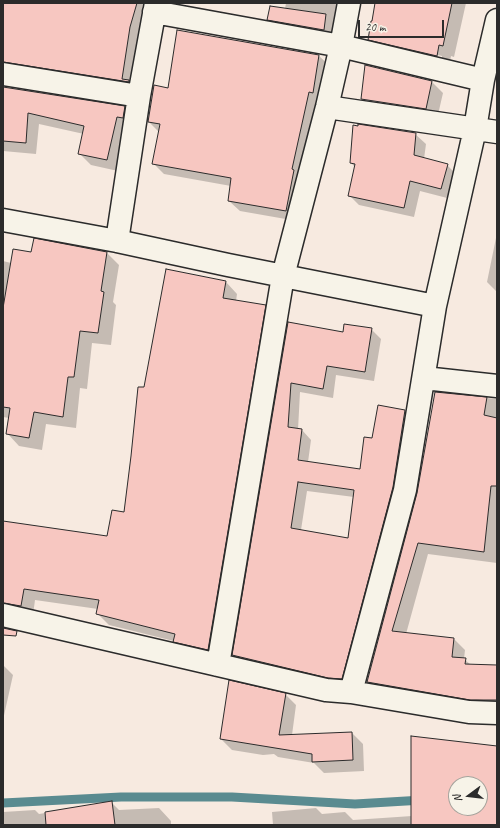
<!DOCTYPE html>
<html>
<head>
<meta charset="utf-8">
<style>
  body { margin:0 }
  #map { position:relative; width:500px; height:828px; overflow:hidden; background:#f7eae0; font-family:Caveat,sans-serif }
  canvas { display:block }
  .frame { position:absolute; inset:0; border:4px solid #2b2b2b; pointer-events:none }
  .north { position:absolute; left:448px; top:776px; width:40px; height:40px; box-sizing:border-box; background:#f7f3e8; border:1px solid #a5a39c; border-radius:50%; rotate:255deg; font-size:11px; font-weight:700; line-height:16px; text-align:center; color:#2b2b2b }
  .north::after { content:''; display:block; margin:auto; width:14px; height:18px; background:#2b2b2b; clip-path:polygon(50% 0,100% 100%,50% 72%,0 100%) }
  .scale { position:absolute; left:358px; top:20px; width:86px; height:18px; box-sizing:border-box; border:2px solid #2b2b2b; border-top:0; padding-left:5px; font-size:12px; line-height:14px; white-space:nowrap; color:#2b2b2b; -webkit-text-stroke:3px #f7f3e8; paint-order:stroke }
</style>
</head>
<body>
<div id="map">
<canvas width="500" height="828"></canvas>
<div class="frame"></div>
<div class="north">N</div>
<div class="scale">20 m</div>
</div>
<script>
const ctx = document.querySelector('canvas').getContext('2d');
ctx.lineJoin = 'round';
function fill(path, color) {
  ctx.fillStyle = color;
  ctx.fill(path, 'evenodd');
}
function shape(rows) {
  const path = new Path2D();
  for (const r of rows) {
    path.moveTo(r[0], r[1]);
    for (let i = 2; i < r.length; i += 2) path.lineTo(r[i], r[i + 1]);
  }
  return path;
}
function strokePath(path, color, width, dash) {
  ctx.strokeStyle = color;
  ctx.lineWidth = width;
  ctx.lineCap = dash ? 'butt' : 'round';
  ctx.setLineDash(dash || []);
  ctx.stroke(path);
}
const shadow = shape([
  [3,3,151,3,134,86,3,80],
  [286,3,339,3,335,41,280,31,268,20,285,9],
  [376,3,466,3,454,57,451,56,449,67,381,51,369,39],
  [381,42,442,56,442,58,381,44],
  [178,31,319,56,330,66,297,221,240,211,229,201,231,186,164,174,153,163,159,132,149,122,169,89],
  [432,82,443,93,437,119,373,110,362,99],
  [3,88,124,107,136,119,118,171,91,165,79,153,84,134,39,124,36,154,3,151],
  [415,134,426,144,424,159,447,165,457,175,451,199,420,191,414,217,359,205,349,195,355,167,351,163],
  [497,233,497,292,487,282],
  [32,253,107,253,119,265,113,302,116,305,111,345,92,343,87,389,80,388,76,428,46,424,42,450,19,446,7,433,9,418,3,417,3,261,11,263],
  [226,282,237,294,236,301,265,306,277,317,219,661,186,653,174,641,109,625,97,613,98,609,35,600,33,615,3,610,3,522,108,537,124,513,144,388],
  [289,323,344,333,371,329,381,339,374,381,336,375,333,398,300,392,298,430,302,430,311,440,308,462,360,470,372,439,379,406,405,411,414,420,351,688,243,665,233,655],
  [307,491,354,497,349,539,301,530],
  [436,393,497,399,497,563,428,554,406,634,454,639,465,650,464,659,471,665,497,666,497,711,379,693,368,682,418,493],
  [3,665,13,675,3,720],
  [285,694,296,705,292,735,352,733,363,744,364,771,324,773,314,763,278,757,274,754,263,755,232,750,221,739],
  [497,747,497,825,273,825,272,812,316,808,322,814,345,812,353,820,412,816],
  [456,784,480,784,480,808,456,808],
  [111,802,119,810,159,808,171,821,171,825,3,825,3,812,35,810,39,814]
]);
const stream = shape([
  [3,803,121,797,232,797,355,804,423,800]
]);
const building = shape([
  [3,3,137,3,130,27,122,79,129,80,129,82,3,62,3,3],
  [375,3,452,3,443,46,439,45,437,56,368,40,371,21,372,21,375,3],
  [270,6,326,14,324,30,267,20,270,6],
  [177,30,319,55,313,93,309,92,292,169,294,170,286,211,228,201,231,178,152,164,160,124,148,122,154,85,168,88,177,30],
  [365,65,432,81,426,109,361,99,365,65],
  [3,87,125,106,123,118,117,117,107,160,78,154,84,126,28,113,26,143,3,141,3,87],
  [358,124,416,133,414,155,448,164,441,189,410,181,404,208,348,196,355,164,350,163,353,125,358,126,358,124],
  [34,238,107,252,101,291,104,292,98,333,80,331,74,377,68,377,63,417,34,412,29,438,6,434,10,408,3,407,3,308,13,249,31,252,34,238],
  [166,269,226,281,223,298,266,305,208,650,173,642,175,634,96,614,99,600,24,589,21,606,3,603,3,521,107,536,112,510,124,512,131,456,138,387,144,387,166,269],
  [288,322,343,332,344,324,372,328,365,372,327,366,323,389,291,383,288,427,302,429,298,460,360,469,364,437,372,438,378,405,405,410,393,487,342,679,328,678,232,655,288,322],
  [298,482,354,490,348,538,291,528,298,482],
  [435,392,487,397,484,415,497,418,497,486,491,486,484,552,418,543,392,631,454,638,452,657,466,658,465,664,497,665,497,700,470,700,367,682,417,493,435,392],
  [3,628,17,631,16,636,3,635,3,628],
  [229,680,286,693,279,735,352,732,353,760,312,762,312,754,220,739,229,680],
  [411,736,497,746,497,825,411,825,411,736],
  [456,784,480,784,480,808,456,808,456,784],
  [112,801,115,825,46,825,45,812,112,801]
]);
const minor = shape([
  [154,12,341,46,483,80],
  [3,74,139,96],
  [327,107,497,132],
  [3,220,117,241,228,265,435,306,475,129,483,80,497,20],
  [117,241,139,96,156,3],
  [424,378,497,386],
  [3,615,326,690,351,692,469,712,497,713],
  [218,665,283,276,327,107,341,46,349,3],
  [351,692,405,490,435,306]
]);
fill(shadow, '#0003');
strokePath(stream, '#5a8b90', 9);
fill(building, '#f7c7c1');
strokePath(building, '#2b2b2b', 1);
strokePath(minor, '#2b2b2b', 25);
strokePath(minor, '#f7f3e8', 22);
</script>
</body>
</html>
